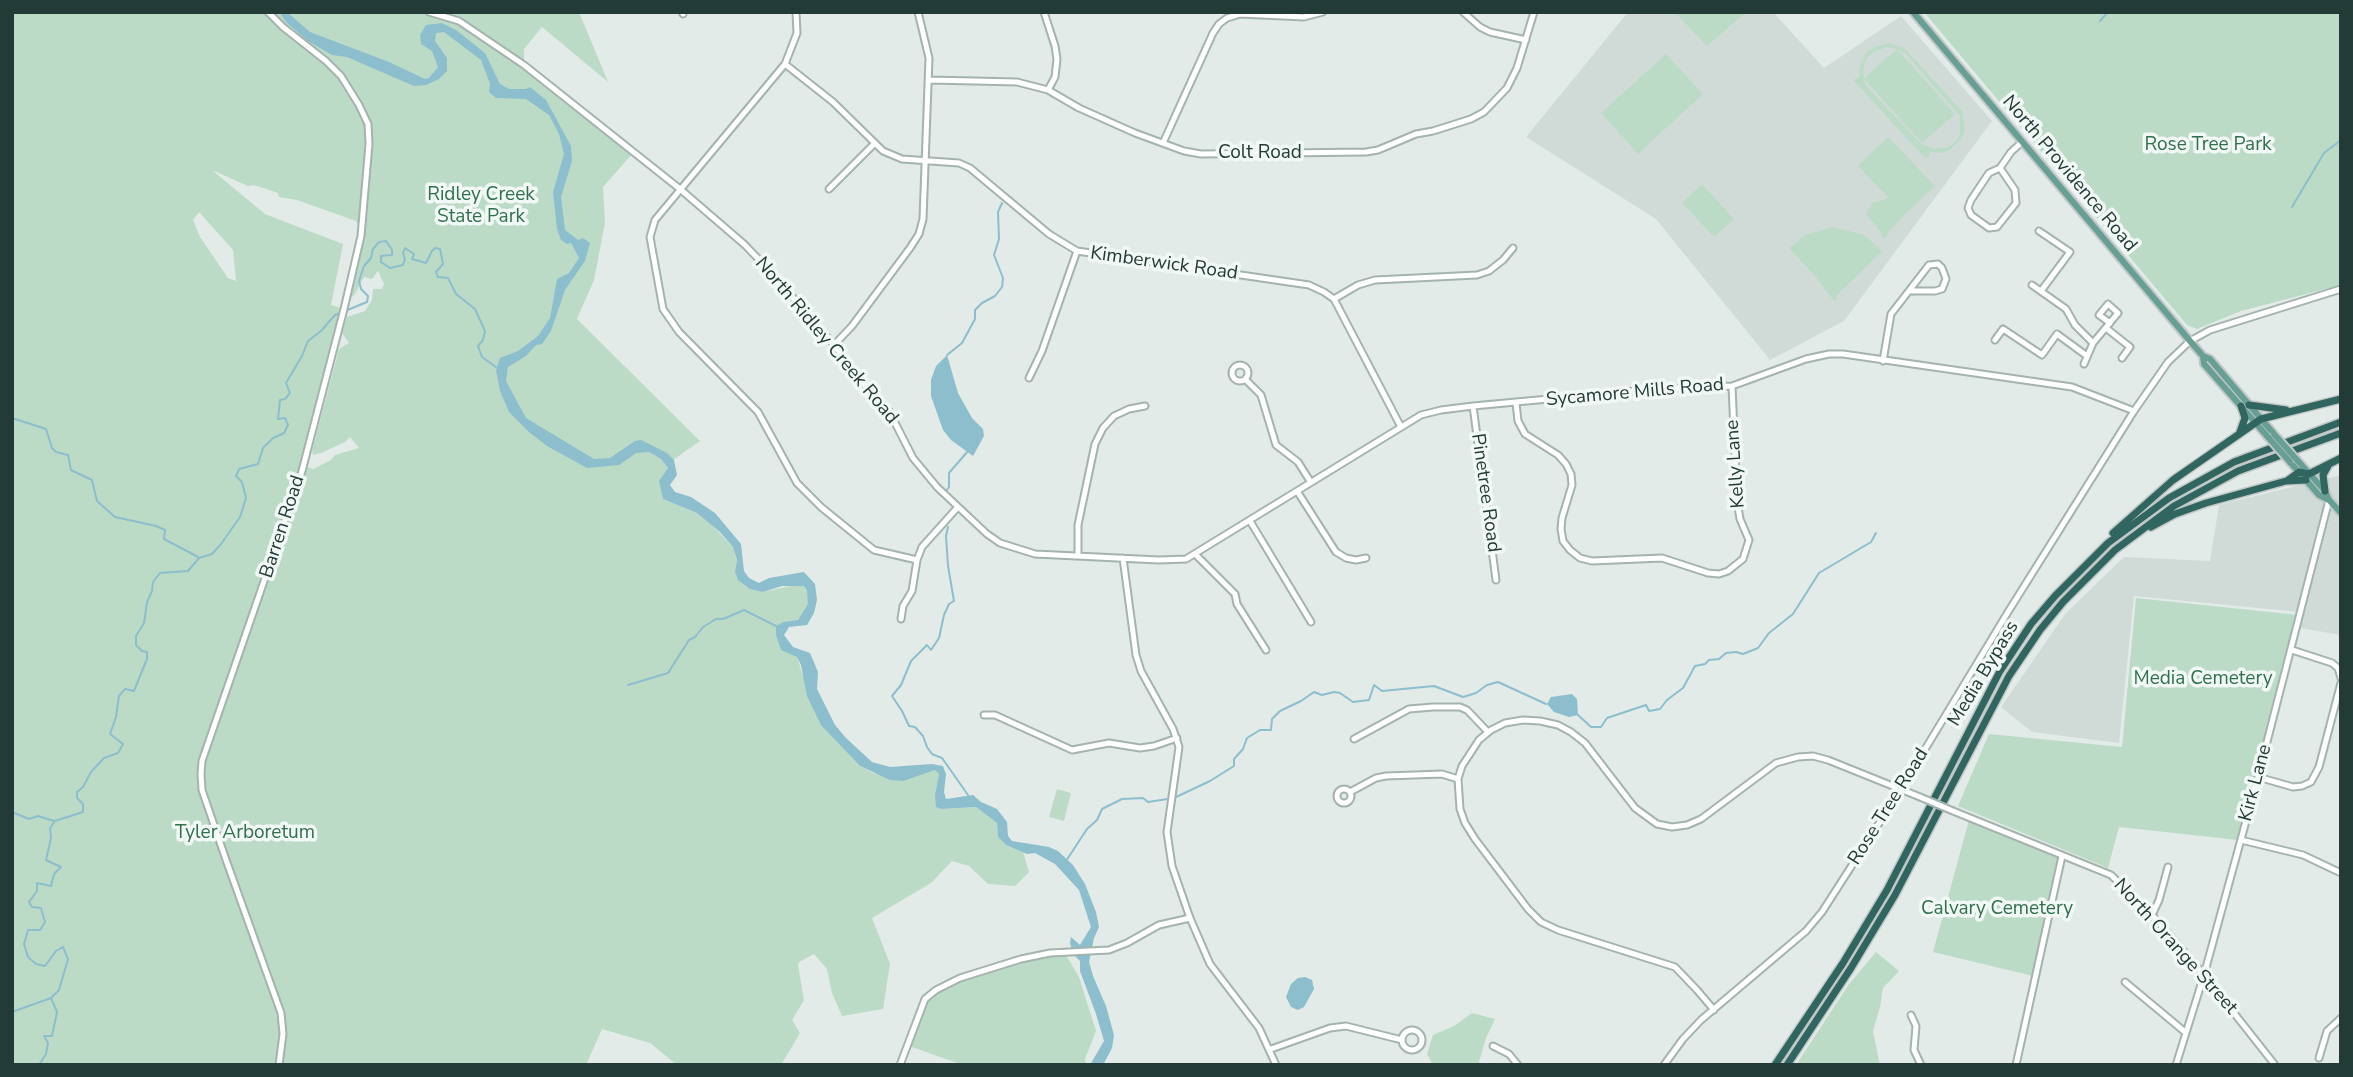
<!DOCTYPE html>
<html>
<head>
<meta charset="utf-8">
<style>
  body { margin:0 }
  #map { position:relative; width:2353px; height:1077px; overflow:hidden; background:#e2ebe8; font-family:"Nunito Sans",sans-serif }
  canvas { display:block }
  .frame { position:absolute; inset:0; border:14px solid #233b37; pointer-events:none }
</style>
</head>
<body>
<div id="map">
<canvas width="2353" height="1077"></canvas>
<div class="frame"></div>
</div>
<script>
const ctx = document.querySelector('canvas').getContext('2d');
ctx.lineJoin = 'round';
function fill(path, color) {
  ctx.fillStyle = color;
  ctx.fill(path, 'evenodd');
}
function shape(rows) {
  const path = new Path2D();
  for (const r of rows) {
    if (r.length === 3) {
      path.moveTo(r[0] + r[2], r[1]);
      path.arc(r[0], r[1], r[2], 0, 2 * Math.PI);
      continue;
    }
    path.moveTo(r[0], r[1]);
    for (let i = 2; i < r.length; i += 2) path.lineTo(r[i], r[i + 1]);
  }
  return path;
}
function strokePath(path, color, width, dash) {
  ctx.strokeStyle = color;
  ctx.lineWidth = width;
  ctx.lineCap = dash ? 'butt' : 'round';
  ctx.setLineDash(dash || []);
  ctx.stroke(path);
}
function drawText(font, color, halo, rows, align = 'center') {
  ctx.font = font + ' "Nunito Sans",sans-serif';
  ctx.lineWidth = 7;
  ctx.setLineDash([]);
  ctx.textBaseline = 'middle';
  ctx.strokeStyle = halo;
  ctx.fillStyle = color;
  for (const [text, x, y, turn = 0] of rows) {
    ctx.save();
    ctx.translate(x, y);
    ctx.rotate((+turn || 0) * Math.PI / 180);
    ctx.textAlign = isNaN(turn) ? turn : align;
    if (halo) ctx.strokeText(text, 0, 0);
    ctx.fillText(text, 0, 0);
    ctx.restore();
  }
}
const built = shape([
  [1628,12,1674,12,1708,45,1747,12,1773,12,1824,68,1901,16,1992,121,1844,321,1770,360,1656,219,1526,137],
  [2341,475,2341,635,2300,628,2299,612,2134,596,2119,743,2032,732,2001,707,2066,613,2124,557,2210,561,2219,505]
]);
const green = shape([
  [12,12,579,12,608,82,542,27,524,49,524,65,537,81,633,153,603,187,605,223,594,280,577,319,700,441,673,460,649,452,661,459,668,468,663,499,697,513,707,520,733,547,737,560,735,571,763,592,795,585,804,585,807,589,809,604,802,616,797,620,783,622,776,626,797,656,802,673,837,741,860,766,875,774,935,769,939,774,935,794,941,809,976,807,997,823,998,837,1006,845,1023,852,1029,872,1015,886,988,884,969,866,952,861,931,883,872,918,890,964,883,1009,842,1016,832,993,827,969,814,954,799,962,798,965,804,1000,792,1020,800,1033,781,1065,677,1065,650,1043,602,1029,586,1065,12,1065],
  [212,170,248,186,254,185,278,193,279,197,297,200,356,221,364,238,350,299,355,294,364,277,372,279,378,271,384,284,382,289,373,289,372,300,365,311,347,317,342,333,349,343,339,349,312,451,313,455,321,453,345,442,350,437,359,448,335,455,331,460,313,469,307,467,305,472,302,470,344,309,331,305,343,244,265,214],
  [199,212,233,250,236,281,228,278,200,237,193,220],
  [1674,12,1747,12,1707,46],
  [1924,12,2341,12,2341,285,2241,311,2197,329,2187,325],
  [1890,43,1904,48,1962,111,1965,130,1962,138,1950,150,1942,153,1929,152,1930,155,1926,159,1853,80,1859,77,1860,65,1867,51,1874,47],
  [1887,47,1897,49,1864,78,1863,69,1866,59,1873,52],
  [1898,50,1906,54,1960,116,1960,133,1957,140,1949,147,1933,149,1921,144,1866,86,1864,79,1922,143,1955,114],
  [1666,54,1703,94,1638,154,1601,113],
  [1888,137,1935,186,1904,215,1888,233,1886,238,1883,238,1881,232,1866,214,1872,203,1889,198,1858,166],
  [1702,184,1734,219,1714,237,1682,203],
  [1834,227,1864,235,1882,251,1837,295,1836,300,1833,300,1815,276,1789,248,1805,235],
  [2136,598,2299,615,2238,840,2119,827,2108,868,1958,806,1989,734,2122,747],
  [1057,789,1071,793,1064,821,1049,817],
  [1969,820,2057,858,2059,862,2033,976,1933,952],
  [1876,952,1899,971,1883,988,1880,1007,1873,1031,1880,1065,1796,1065,1849,984],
  [1066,955,1079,977,1096,1031,1085,1059,1086,1065,963,1065,909,1046,924,1006,939,990,959,980,1023,960],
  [1472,1013,1495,1019,1486,1038,1478,1065,1433,1065,1427,1054,1433,1035,1454,1026]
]);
const water = shape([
  [279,12,287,12,310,32,389,62,425,79,429,78,438,67,432,51,421,44,420,35,426,25,442,23,456,30,485,53,500,84,509,89,526,89,530,87,546,100,571,146,572,161,561,197,565,230,578,240,583,238,590,243,585,261,565,290,551,331,542,344,536,345,526,356,508,367,506,381,526,418,594,459,610,458,635,441,641,440,667,453,674,460,677,475,670,485,675,492,691,497,715,513,741,544,744,571,749,578,759,583,769,578,804,572,815,584,817,600,814,613,807,625,789,627,784,635,793,647,810,653,818,672,817,689,835,725,846,738,872,762,890,767,932,764,943,766,946,774,944,792,946,799,973,795,981,802,997,809,1007,822,1008,836,1012,841,1049,847,1058,851,1073,865,1085,884,1096,912,1099,927,1094,938,1089,962,1093,976,1106,1006,1114,1035,1112,1048,1103,1065,1090,1065,1104,1041,1096,1014,1080,971,1080,961,1073,954,1070,943,1071,937,1080,945,1091,927,1079,890,1055,864,1035,853,1027,854,1006,845,998,837,997,823,976,807,941,809,936,807,935,794,939,774,935,770,903,781,890,780,860,766,821,725,807,696,801,665,797,657,781,650,776,635,776,626,783,622,798,620,808,604,807,590,804,586,782,586,763,592,750,589,738,580,735,571,737,560,733,547,720,532,697,513,663,499,659,481,668,468,661,459,649,452,636,453,619,465,587,468,547,446,529,432,509,412,500,391,496,370,500,358,518,351,538,336,550,318,557,279,569,273,579,258,571,243,567,244,561,240,557,229,553,192,564,154,559,134,549,115,526,99,496,98,489,92,490,84,481,60,444,32,436,33,435,41,447,58,447,71,439,79,426,85,414,86,347,57,332,55,308,41,287,23],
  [947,355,958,393,972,418,983,429,984,436,973,456,951,440,943,430,931,396,931,380,936,366],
  [1572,694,1577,699,1578,715,1569,717,1554,712,1547,704,1551,697],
  [1305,977,1312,980,1314,989,1304,1007,1298,1010,1291,1007,1286,997,1291,984,1298,978]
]);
const stream = shape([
  [2100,21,2108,12],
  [2292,207,2324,153,2341,140],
  [345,311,367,302,368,296,361,289,359,281,364,266,371,258,373,249,379,242,386,241,392,250,392,255,381,256,381,262,390,268,403,265,405,259,403,253,405,248,414,254,412,259,426,263,432,251,435,248,440,249,443,264,436,272,438,277,448,278,456,294,475,309,485,331,483,340,478,346,482,357,496,367],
  [947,355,962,343,975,319,975,310,982,303,995,296,1002,287,1003,278,994,255,999,239,998,212,1002,203],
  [12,418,46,429,52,448,56,452,68,455,71,470,92,480,97,501,115,517,156,526,165,530,164,539,198,557],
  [946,491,949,487,949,473,968,451],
  [948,527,946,536,948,566,954,601,949,604,944,615,939,638,931,650,927,645,911,661,901,685,892,696,902,711,909,726,915,727,923,736,927,747,932,754,942,758,968,795],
  [628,685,668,673,689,640,695,637,703,627,716,619,723,619,744,610,776,626],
  [1578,715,1591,727,1601,727,1607,718,1646,705,1649,711,1660,709,1667,700,1683,688,1695,666,1705,664,1709,660,1719,659,1726,653,1736,652,1743,654,1758,648,1769,633,1793,614,1819,573,1871,542,1876,533],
  [12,812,29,819,38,816,54,821],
  [1066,861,1087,829,1097,820,1102,809,1122,799,1143,798,1148,802,1174,798,1210,781,1234,766,1234,759,1243,749,1247,738,1260,730,1271,730,1272,719,1280,711,1301,701,1314,692,1322,695,1334,692,1340,693,1353,702,1369,700,1374,685,1382,691,1434,686,1463,697,1476,693,1487,685,1498,682,1546,704],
  [12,1012,51,998],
  [39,1065,46,1054,48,1043,44,1036,52,1036,57,1012,51,998,59,990,68,959,63,947,56,951,45,966,36,964,28,957,24,944,28,930,40,930,45,922,41,908,32,907,29,902,37,891,37,883,51,886,54,874,61,867,46,860,51,838,50,828,55,821,83,812,83,804,77,798,77,792,83,787,91,772,104,758,118,753,123,744,110,734,116,717,119,696,125,689,134,691,147,659,147,652,142,651,136,645,136,636,144,623,147,602,152,591,153,582,160,573,188,571,199,558,212,554,221,544,240,517,246,498,242,482,236,476,239,469,258,464,263,448,273,438,284,433,288,425,285,418,278,419,280,400,285,399,290,393,286,383,302,356,308,341,321,331,335,315,340,313]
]);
const minor = shape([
  [268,12,283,27,326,61,341,76,359,105,368,124,369,144,361,236,344,309,302,471,202,761,201,774,202,790,225,857,281,1013,283,1034,279,1065],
  [429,12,459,21,524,65,680,189,745,245,767,268,834,345,872,395,889,411,913,458,937,487,987,534,1000,543,1035,554,1159,560,1186,559,1421,415,1441,410,1473,406,1656,389,1732,386,1806,359,1829,354,1843,354,2072,387,2134,411],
  [682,12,683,14],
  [796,12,797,33,785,64,655,220,650,237,663,309,679,332,758,412,797,483,821,507,874,550,917,560],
  [1044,12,1055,46,1057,59,1055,77,1048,90],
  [1463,12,1480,27,1490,32,1526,40],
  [785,64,833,102,883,151,902,159,959,163,970,168,1049,234,1077,251,1309,285,1324,292,1334,299,1401,427],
  [930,80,1017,82,1048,90,1079,108,1135,133,1184,151,1201,154,1366,152,1378,150,1416,134,1433,131,1471,119,1484,112,1507,88,1517,68,1534,12],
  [1163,143,1213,33,1219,24,1227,18,1240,14,1304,17,1323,12],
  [2000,168,2015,190,2016,203,1997,227,1989,228,1971,215,1968,208,1971,200,1989,173,2000,168,2011,152,2022,142],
  [829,189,874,144],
  [2039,231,2070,252,2041,291],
  [2032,285,2066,309,2075,325,2093,343],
  [1334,299,1358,285,1375,280,1477,275,1489,271,1503,260,1513,248],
  [2106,328,2130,347,2122,358],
  [1995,340,2003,329,2042,355,2057,334,2087,356],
  [834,345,852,326,910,248,919,234,923,219,929,58,918,12],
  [1883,361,1891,314,1929,265,1938,264,1942,268,1946,279,1942,289,1935,291,1910,291],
  [2084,364,2093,343,2118,313,2108,304,2099,315,2110,323],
  [1240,373,8],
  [1029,378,1042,351,1077,251],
  [1245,379,1261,395,1276,445,1298,462,1310,481],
  [1516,403,1518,421,1525,434,1558,455,1566,464,1571,474,1572,485,1562,518,1561,529,1563,541,1570,550,1580,558,1592,561,1662,558,1708,573,1719,574,1728,571,1743,559,1749,540,1740,519,1737,501,1732,386],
  [1473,406,1496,580],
  [1297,491,1336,552,1346,558,1356,560,1366,558],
  [1250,521,1311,622],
  [1195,554,1235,594,1237,604,1266,650],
  [1078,556,1078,525,1095,444,1103,428,1114,416,1129,409,1145,406],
  [1123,558,1136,655,1141,671,1173,729,1179,747,1167,832,1172,866,1190,918,1210,964,1259,1028,1276,1065],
  [901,619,903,606,912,591,917,560,922,547,957,508],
  [2292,650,2332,663,2338,668,2341,678],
  [984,715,995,715,1072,750,1109,743,1140,748,1154,746,1177,738],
  [1354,739,1409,709,1433,707,1460,707,1467,710,1488,732],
  [2258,777,2293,787,2302,786,2311,782,2319,767,2341,683],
  [1344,796,7],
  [1350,792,1376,778,1386,776,1442,774,1458,779],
  [1953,811,2111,875,2152,915,2204,975,2275,1065],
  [2241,840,2303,855,2341,873],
  [2152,915,2159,900,2168,867],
  [2125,982,2185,1032],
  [1714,1010,1697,990,1675,967,1558,930,1541,922,1528,909,1475,839,1465,823,1460,809,1458,779,1462,766,1479,740,1491,730,1505,723,1523,720,1540,721,1558,725,1571,732,1585,743,1635,808,1657,824,1672,827,1687,825,1701,819,1776,763,1798,757,1813,756,1828,760,1920,797],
  [1911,1015,1916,1026,1914,1050,1921,1065],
  [1412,1040,10],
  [1493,1046,1509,1054,1518,1065],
  [1271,1049,1330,1028,1346,1026,1402,1040],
  [2319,1058,2327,1031,2341,1018],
  [900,1065,925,999,936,990,960,978,1021,959,1050,953,1109,950,1127,943,1159,925,1190,918],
  [1664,1065,1683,1039,1701,1020,1806,931,1822,912,1901,789,2008,612,2134,411,2168,362,2190,341,2210,330,2341,289],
  [2016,1065,2062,856],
  [2176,1065,2204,975,2258,777,2329,500]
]);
const major = shape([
  [1913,12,2190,341,2203,356,2210,359,2274,434],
  [2203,356,2204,364,2267,436],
  [2297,460,2325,491,2329,500,2341,513],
  [2290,462,2319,495,2329,500]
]);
const highway = shape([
  [2249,405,2286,410],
  [2240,432,2245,418,2241,406],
  [2288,480,2299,472,2309,474,2341,458],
  [2325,491,2323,475,2328,466],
  [2151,527,2175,514,2206,503,2286,481,2306,480],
  [2113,533,2173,480,2261,419,2341,399],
  [1775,1065,1843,963,1887,890,2000,671,2031,624,2055,596,2108,543,2169,498,2234,462,2341,422],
  [1787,1065,1851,968,1895,895,2009,676,2040,630,2063,602,2115,550,2174,506,2238,471,2341,433]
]);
const minorBridge = shape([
  [1920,797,1953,811]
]);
const majorBridge = shape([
  [2274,434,2297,460],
  [2267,436,2290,462]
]);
const parkNames = [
  ["Rose Tree Park",2208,145],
  ["Ridley Creek",481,195],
  ["State Park",481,217],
  ["Media Cemetery",2203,679],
  ["Tyler Arboretum",245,833],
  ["Calvary Cemetery",1997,909]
];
const streetNames = [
  ["Colt Road",1260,153],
  ["North Providence Road",2069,174,50],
  ["Kimberwick Road",1164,264,8],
  ["North Ridley Creek Road",826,341,50],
  ["Sycamore Mills Road",1635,393,-5],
  ["Kelly Lane",1736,464,-94],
  ["Pinetree Road",1485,493,82],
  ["Barren Road",283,527,-72],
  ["Media Bypass",1984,674,-59],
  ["Kirk Lane",2256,783,-75],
  ["Rose Tree Road",1889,807,-58],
  ["North Orange Street",2175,947,48]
];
fill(built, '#d0dbd7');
fill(green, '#bcdbc7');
fill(water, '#8cbece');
strokePath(stream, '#8cbece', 2);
strokePath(minor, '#a5b3af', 9);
strokePath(major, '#c1c8c7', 10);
strokePath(highway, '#c1c8c7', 10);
strokePath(minor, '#fff', 5);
strokePath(major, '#689f95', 6);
strokePath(highway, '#30665f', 7);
strokePath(minorBridge, '#a5b3af', 9, []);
strokePath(majorBridge, '#c1c8c7', 10, []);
strokePath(minorBridge, '#fff', 5);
strokePath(majorBridge, '#689f95', 6);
drawText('19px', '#2f704d', '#f2f8f6', parkNames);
drawText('19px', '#233b37', '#f2f8f6', streetNames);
</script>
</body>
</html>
